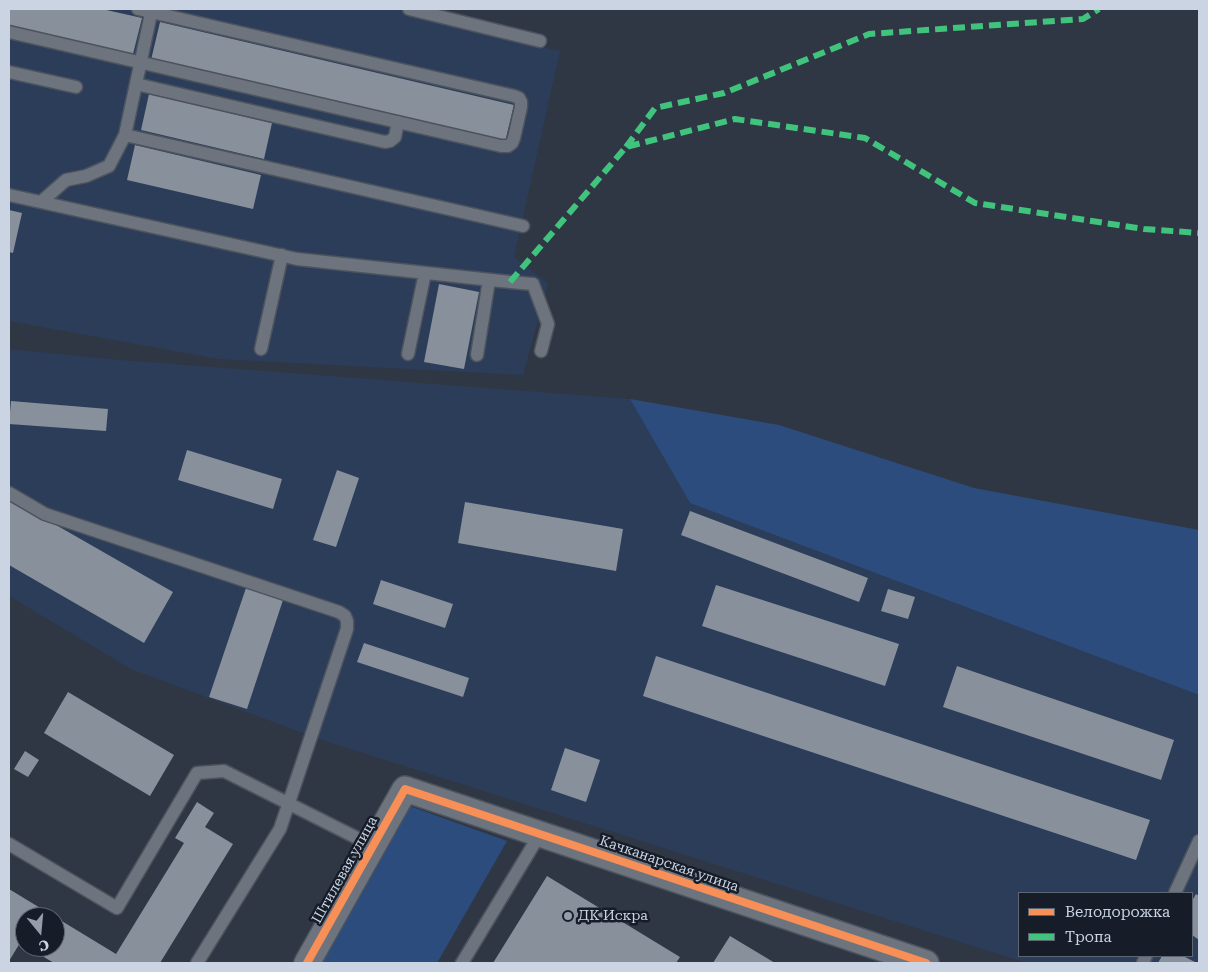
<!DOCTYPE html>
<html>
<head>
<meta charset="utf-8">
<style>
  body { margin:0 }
  #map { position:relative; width:1208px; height:972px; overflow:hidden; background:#2f3744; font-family:"Roboto Serif",serif }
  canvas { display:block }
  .frame { position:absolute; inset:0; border:10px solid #cad4e3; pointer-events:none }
  .legend { position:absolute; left:1018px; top:892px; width:175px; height:65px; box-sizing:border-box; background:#161d28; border:1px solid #5e6673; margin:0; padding:6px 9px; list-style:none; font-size:15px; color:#cad4e3 }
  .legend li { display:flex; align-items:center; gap:10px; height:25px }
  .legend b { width:25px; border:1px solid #5e6673 }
  .north { position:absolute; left:15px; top:907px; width:50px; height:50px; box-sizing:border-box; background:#161d28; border:1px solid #5e6673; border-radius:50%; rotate:163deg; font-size:14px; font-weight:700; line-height:20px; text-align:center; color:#cad4e3 }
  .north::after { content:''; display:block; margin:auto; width:18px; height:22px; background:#949dab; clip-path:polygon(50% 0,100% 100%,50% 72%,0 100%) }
</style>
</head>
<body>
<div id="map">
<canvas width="1208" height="972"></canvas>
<div class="frame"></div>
<ul class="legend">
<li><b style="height:6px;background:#f78f57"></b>Велодорожка</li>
<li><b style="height:6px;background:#40c37c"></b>Тропа</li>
</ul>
<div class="north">С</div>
</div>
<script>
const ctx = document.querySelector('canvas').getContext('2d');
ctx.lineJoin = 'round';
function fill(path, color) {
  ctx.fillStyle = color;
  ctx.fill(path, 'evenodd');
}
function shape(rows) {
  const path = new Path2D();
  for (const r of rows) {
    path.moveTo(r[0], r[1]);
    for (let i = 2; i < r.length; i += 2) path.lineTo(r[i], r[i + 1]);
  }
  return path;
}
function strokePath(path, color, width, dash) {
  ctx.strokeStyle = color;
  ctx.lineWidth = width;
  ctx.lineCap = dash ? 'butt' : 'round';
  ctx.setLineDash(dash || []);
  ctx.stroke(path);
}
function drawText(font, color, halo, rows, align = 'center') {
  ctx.font = font + ' "Roboto Serif",serif';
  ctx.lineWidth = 5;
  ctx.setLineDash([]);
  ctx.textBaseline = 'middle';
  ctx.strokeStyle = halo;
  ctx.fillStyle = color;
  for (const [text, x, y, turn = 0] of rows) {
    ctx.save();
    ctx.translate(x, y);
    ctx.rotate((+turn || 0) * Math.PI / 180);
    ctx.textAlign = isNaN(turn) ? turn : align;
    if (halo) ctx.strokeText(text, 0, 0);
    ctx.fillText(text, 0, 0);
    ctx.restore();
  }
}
const built = shape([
  [9,9,415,9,413,17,560,51,514,257,548,283,523,375,219,359,9,321],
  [9,349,120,360,630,399,690,503,1199,695,1199,963,1027,963,319,739,131,669,9,596],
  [1019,893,1192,893,1192,956,1019,956]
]);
const green = shape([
  [630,399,779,425,974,488,1199,530,1199,695,690,503],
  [404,804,507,841,437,963,314,963]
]);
const building = shape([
  [9,9,102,9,142,18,133,54,9,25],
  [160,22,514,105,505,142,151,60],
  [149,94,272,123,264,159,141,130],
  [135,145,261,175,253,209,127,180],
  [9,210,22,213,13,253,9,252],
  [439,284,479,292,464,369,424,362],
  [11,401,108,409,106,431,9,424],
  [187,450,282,479,273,509,178,480],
  [337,470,359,478,336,547,313,540],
  [9,498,173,592,144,643,9,565],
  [465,502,623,529,616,571,458,543],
  [690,511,868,578,859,602,681,535],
  [381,580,453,604,445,628,373,604],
  [247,585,284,597,247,709,209,697],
  [716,585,899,644,885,686,702,626],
  [888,589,915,597,908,619,881,611],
  [364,643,469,678,463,697,357,662],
  [656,656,1150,820,1136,860,643,696],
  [957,666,1174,740,1161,780,943,707],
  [68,692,174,755,150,796,44,733],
  [565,748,600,760,586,802,551,790],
  [25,751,39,760,28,777,14,769],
  [197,802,214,813,205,827,233,844,160,963,54,963,27,947,55,947,55,917,25,917,25,946,20,943,9,961,9,889,116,954,184,843,175,838],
  [547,876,680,957,676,963,493,963],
  [1196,894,1199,896,1199,940,1192,935,1192,901],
  [730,936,775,963,713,963],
  [1162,956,1183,956,1197,963,1158,963]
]);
const lane = shape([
  [409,9,540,41],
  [9,32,501,146,508,146,512,143,514,138,521,107,521,102,519,98,514,96,138,9],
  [9,72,76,87],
  [136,84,385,142,390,141,395,137,398,122],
  [125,135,523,226],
  [9,195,297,259,510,282,533,284,548,324,541,351],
  [41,202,66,180,86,176,109,166,125,135,152,9],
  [261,349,282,255],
  [408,354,425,273],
  [477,355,489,280],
  [9,493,45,514,339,612,345,616,347,621,347,629,280,829,197,963],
  [9,844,117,908,197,773,224,771,373,846],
  [1175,893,1199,841],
  [462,963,540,834],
  [1143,963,1146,956]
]);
const street = shape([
  [307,963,405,789,926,963]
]);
const quiet = shape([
  [626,147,655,108,724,93,869,34,1083,19,1099,9],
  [510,282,626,147,735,119,865,138,975,203,1144,229,1199,233]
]);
const cycleway = shape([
  [307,963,405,789,926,963]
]);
const markers = [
  [568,916,5,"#949dab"]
];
const streetNames = [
  ["Качканарская улица",669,864,19],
  ["Штилевая улица",345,870,-61]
];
const poiNames = [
  ["ДК Искра",578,916]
];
fill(built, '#2c3d59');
fill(green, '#2c4c7d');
fill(building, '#88909b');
strokePath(lane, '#4c535e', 15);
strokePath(street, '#4c535e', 28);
strokePath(lane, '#6e747e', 12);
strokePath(street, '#6e747e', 25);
strokePath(quiet, '#40c37c', 6, [12, 6]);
strokePath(cycleway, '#f78f57', 8);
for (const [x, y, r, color] of markers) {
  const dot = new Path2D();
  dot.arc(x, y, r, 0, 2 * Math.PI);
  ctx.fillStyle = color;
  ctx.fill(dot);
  strokePath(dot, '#161d28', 2);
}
drawText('14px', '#cad4e3', '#161d28', streetNames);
drawText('14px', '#cad4e3', '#161d28', poiNames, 'left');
</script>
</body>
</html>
